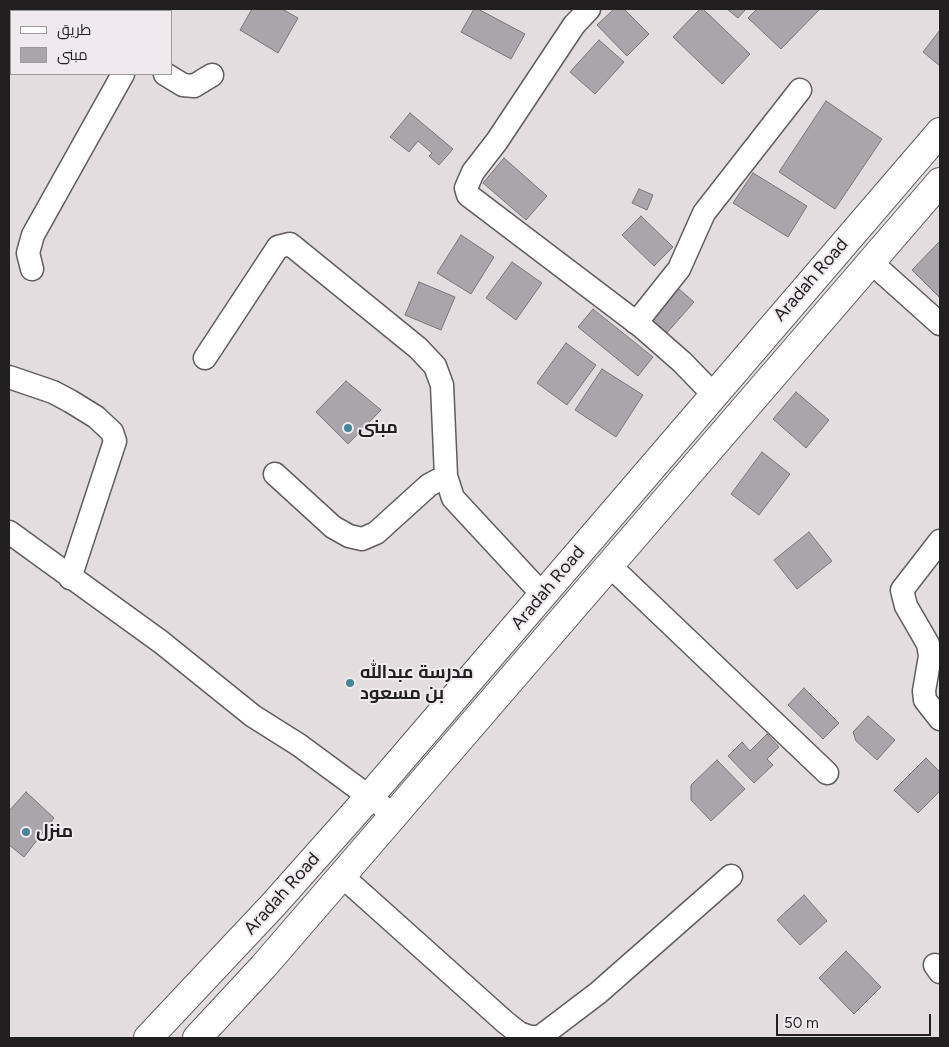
<!DOCTYPE html>
<html>
<head>
<meta charset="utf-8">
<style>
  body { margin:0 }
  #map { position:relative; width:949px; height:1047px; overflow:hidden; background:#e3dde0; font-family:Figtree,Cairo,sans-serif }
  canvas { display:block }
  .frame { position:absolute; inset:0; border:10px solid #211f20; pointer-events:none }
  .legend { position:absolute; left:10px; top:10px; width:162px; height:65px; box-sizing:border-box; background:#f0eaee; border:1px solid #9d999c; margin:0; padding:6px 9px; list-style:none; font-size:15px; color:#211f20 }
  .legend li { display:flex; align-items:center; gap:10px; height:25px }
  .legend b { width:25px; border:1px solid #9d999c }
  .scale { position:absolute; left:776px; top:1014px; width:155px; height:22px; box-sizing:border-box; border:2px solid #211f20; border-top:0; padding-left:6px; font-size:15px; line-height:18px; white-space:nowrap; color:#211f20; -webkit-text-stroke:4px #f0eaee; paint-order:stroke }
</style>
</head>
<body>
<div id="map">
<canvas width="949" height="1047"></canvas>
<div class="frame"></div>
<ul class="legend">
<li><b style="height:6px;background:#fff"></b>طريق</li>
<li><b style="height:14px;background:#a9a5aa"></b>مبنى</li>
</ul>
<div class="scale">50 m</div>
</div>
<script>
const ctx = document.querySelector('canvas').getContext('2d');
ctx.lineJoin = 'round';
function fill(path, color) {
  ctx.fillStyle = color;
  ctx.fill(path, 'evenodd');
}
function shape(rows) {
  const path = new Path2D();
  for (const r of rows) {
    path.moveTo(r[0], r[1]);
    for (let i = 2; i < r.length; i += 2) path.lineTo(r[i], r[i + 1]);
  }
  return path;
}
function strokePath(path, color, width, dash) {
  ctx.strokeStyle = color;
  ctx.lineWidth = width;
  ctx.lineCap = dash ? 'butt' : 'round';
  ctx.setLineDash(dash || []);
  ctx.stroke(path);
}
function drawText(font, color, halo, rows, align = 'center') {
  ctx.font = font + ' Figtree,Cairo,sans-serif';
  ctx.lineWidth = 4;
  ctx.setLineDash([]);
  ctx.textBaseline = 'middle';
  ctx.strokeStyle = halo;
  ctx.fillStyle = color;
  for (const [text, x, y, turn = 0] of rows) {
    ctx.save();
    ctx.translate(x, y);
    ctx.rotate((+turn || 0) * Math.PI / 180);
    ctx.textAlign = isNaN(turn) ? turn : align;
    if (halo) ctx.strokeText(text, 0, 0);
    ctx.fillText(text, 0, 0);
    ctx.restore();
  }
}
const building = shape([
  [252,9,282,9,298,18,278,53,240,30,252,9],
  [474,9,478,9,525,34,511,59,461,32,474,9],
  [614,9,624,9,649,34,627,56,597,25,614,9],
  [700,9,703,9,750,54,722,84,673,37,700,9],
  [727,9,746,9,738,18,727,9],
  [757,9,820,9,781,49,748,18,757,9],
  [940,30,940,66,923,52,940,30],
  [599,40,624,62,595,94,570,72,599,40],
  [826,101,882,139,835,209,779,172,826,101],
  [410,113,453,149,439,165,429,156,432,153,418,141,409,152,390,137,410,113],
  [504,158,547,196,526,220,483,183,504,158],
  [753,173,807,206,788,237,733,203,753,173],
  [639,189,653,195,647,210,632,203,639,189],
  [641,216,673,247,654,266,622,235,641,216],
  [461,235,494,257,471,294,437,273,461,235],
  [940,241,940,298,912,270,940,241],
  [512,262,542,283,516,320,486,298,512,262],
  [664,276,694,302,665,335,635,309,664,276],
  [419,282,455,297,441,330,405,315,419,282],
  [593,309,653,357,638,376,578,327,593,309],
  [566,343,596,365,567,405,537,383,566,343],
  [602,369,643,395,616,437,575,410,602,369],
  [346,381,381,410,348,444,316,412,346,381],
  [796,392,829,420,806,448,773,419,796,392],
  [762,452,790,474,759,515,731,494,762,452],
  [809,532,832,561,797,589,774,560,809,532],
  [804,688,839,723,823,739,788,705,804,688],
  [868,716,895,740,877,760,856,741,853,732,868,716],
  [767,734,779,747,767,759,773,765,754,783,728,756,742,742,750,751,767,734],
  [926,758,940,772,940,791,918,813,894,790,926,758],
  [717,760,745,789,711,821,691,800,691,785,717,760],
  [26,792,54,818,24,857,9,845,9,811,26,792],
  [804,895,827,921,800,945,777,920,804,895],
  [846,951,881,987,854,1014,819,978,846,951]
]);
const minor = shape([
  [62,9,66,11],
  [589,9,574,25,497,141,473,172,466,188,468,195,642,327,682,362,713,394],
  [165,74,183,85,194,86,212,75],
  [872,263,940,324],
  [32,269,28,253,33,235,123,74],
  [636,323,679,269,704,213,800,90],
  [205,358,278,247,290,244,418,348,435,366,442,385,446,476,453,498,542,594],
  [9,377,53,392,70,401,96,417,112,432,115,441,70,578],
  [275,474,333,527,349,536,362,539,376,533,429,485,446,476],
  [9,532,161,642,253,716,299,745,394,815],
  [940,541,902,590,906,606,928,644,930,656,924,691,925,700,940,719],
  [609,565,827,773],
  [342,876,505,1022,519,1033,530,1037,540,1037,598,993,731,876],
  [935,965,940,972]
]);
const major = shape([
  [148,1038,274,904,370,796,940,132],
  [197,1038,263,967,940,182]
]);
const markers = [
  [348,428,5,"#46869a"],
  [350,683,5,"#46869a"],
  [26,832,5,"#46869a"]
];
const streetNames = [
  ["Aradah Road",811,280,-49],
  ["Aradah Road",548,588,-50],
  ["Aradah Road",282,894,-48]
];
const poiNames = [
  ["مبنى",358,428],
  ["مدرسة عبدالله",360,673],
  ["بن مسعود",360,694],
  ["منزل",36,832]
];
fill(building, '#a9a5aa');
strokePath(building, '#79767a', 1);
strokePath(minor, '#615c5e', 25);
strokePath(major, '#615c5e', 30);
strokePath(minor, '#fff', 22);
strokePath(major, '#fff', 28);
for (const [x, y, r, color] of markers) {
  const dot = new Path2D();
  dot.arc(x, y, r, 0, 2 * Math.PI);
  ctx.fillStyle = color;
  ctx.fill(dot);
  strokePath(dot, '#f0eaee', 2);
}
drawText('18px', '#211f20', '#f0eaee', streetNames);
drawText('bold 18px', '#211f20', '#f0eaee', poiNames, 'left');
</script>
</body>
</html>
